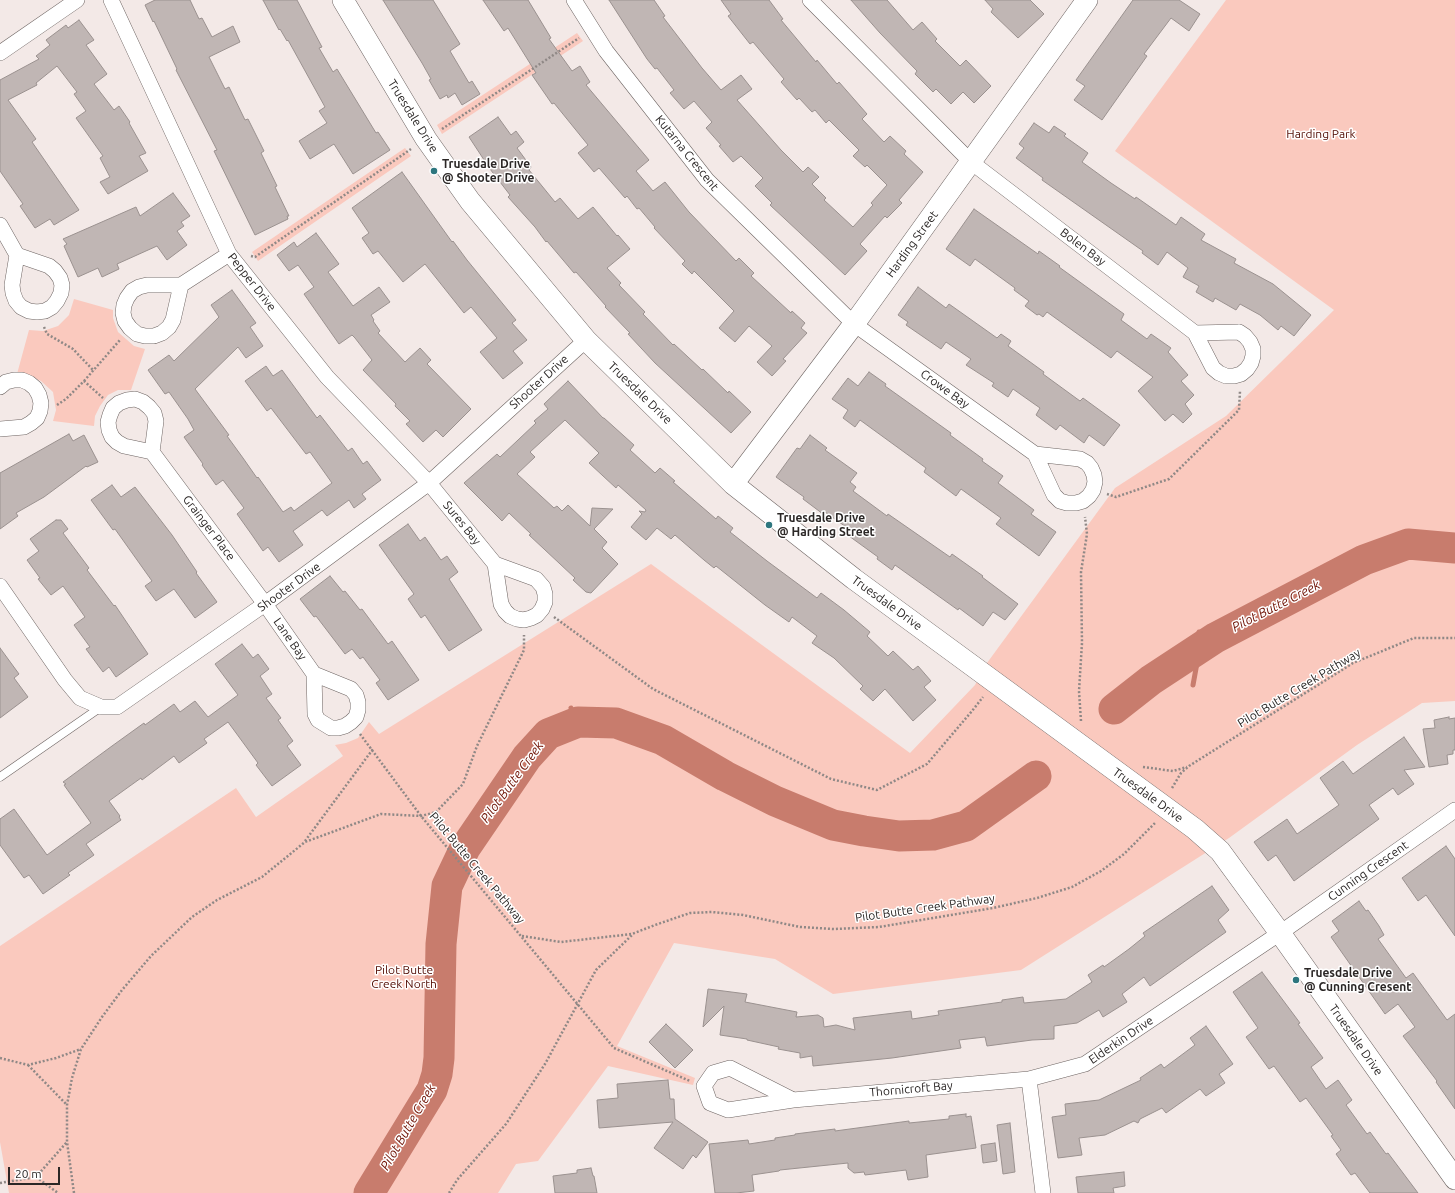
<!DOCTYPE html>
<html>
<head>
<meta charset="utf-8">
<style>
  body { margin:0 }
  #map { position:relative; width:1455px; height:1193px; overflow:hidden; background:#f3e9e7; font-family:Ubuntu,sans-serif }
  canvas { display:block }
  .scale { position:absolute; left:8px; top:1167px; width:52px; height:18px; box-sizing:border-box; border:2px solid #2b2726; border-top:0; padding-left:5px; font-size:12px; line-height:14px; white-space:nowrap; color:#2b2726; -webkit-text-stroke:3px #fff; paint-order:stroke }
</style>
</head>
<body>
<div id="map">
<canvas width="1455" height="1193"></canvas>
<div class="scale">20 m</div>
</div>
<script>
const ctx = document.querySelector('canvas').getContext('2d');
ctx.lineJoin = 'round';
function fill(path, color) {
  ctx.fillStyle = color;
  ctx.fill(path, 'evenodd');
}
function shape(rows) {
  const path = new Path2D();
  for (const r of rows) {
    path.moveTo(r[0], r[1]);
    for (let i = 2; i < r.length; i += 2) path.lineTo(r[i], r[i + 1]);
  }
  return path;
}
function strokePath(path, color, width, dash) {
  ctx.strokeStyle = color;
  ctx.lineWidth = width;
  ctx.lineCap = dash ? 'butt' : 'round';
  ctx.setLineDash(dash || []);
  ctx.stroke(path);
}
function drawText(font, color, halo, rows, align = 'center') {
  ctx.font = font + ' Ubuntu,sans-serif';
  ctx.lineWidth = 3;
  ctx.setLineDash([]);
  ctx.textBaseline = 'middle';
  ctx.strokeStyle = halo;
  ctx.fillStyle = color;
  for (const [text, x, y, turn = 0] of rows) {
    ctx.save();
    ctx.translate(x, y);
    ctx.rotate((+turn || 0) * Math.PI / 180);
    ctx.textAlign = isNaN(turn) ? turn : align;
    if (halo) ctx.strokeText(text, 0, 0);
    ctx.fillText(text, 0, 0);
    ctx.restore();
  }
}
const green = shape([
  [1226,0,1455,0,1455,701,1422,703,1357,745,1229,838,1021,970,833,994,775,959,674,943,617,1046,695,1078,693,1085,608,1066,538,1161,516,1164,498,1193,9,1193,0,1142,0,946,236,788,256,817,343,756,335,745,346,743,358,738,369,722,379,734,651,564,910,753,975,685,987,663,1115,488,1226,416,1334,310,1115,151],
  [577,33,583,41,442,134,437,125],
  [405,148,411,156,258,261,252,252],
  [74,299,113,310,113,318,118,332,134,346,145,349,131,390,118,390,108,395,100,406,95,416,94,426,53,421,56,410,53,392,41,381,29,376,17,374,29,330,43,331,58,326,69,315]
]);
const stream = shape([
  [1199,632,1207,636,1215,638],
  [1193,685,1197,663,1206,643],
  [571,708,575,716,583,722]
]);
const river = shape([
  [1114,709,1151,680,1215,638,1364,560,1408,544,1455,548],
  [369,1193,432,1090,437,1074,439,1058,441,944,447,886,465,848,527,757,548,734,578,722,616,723,663,740,725,776,775,801,833,825,864,831,899,836,933,835,966,826,1036,776]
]);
const building = shape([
  [155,0,190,0,199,19,202,18,212,37,233,26,240,42,209,57,225,89,229,87,245,120,248,119,264,151,261,153,277,186,275,187,289,216,287,216,288,219,255,235,214,151,217,150,176,70,177,69,154,21,153,22,145,5,155,0],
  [263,0,297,0,322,47,319,48,333,72,337,69,376,133,378,132,390,150,353,174,334,144,310,159,299,141,327,123,319,111,325,107,288,40,287,41,280,29,279,30,263,0],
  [383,0,433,0,460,44,450,51,469,83,472,81,480,94,462,105,455,93,448,98,447,95,440,99,429,80,431,79,422,63,383,0],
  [483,0,528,0,551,38,549,39,572,71,580,66,590,82,586,85,649,160,636,171,653,191,665,182,689,212,736,261,739,258,754,273,751,276,791,313,792,311,805,323,801,328,807,333,783,359,786,361,772,376,757,362,772,346,749,326,735,342,719,328,734,311,694,271,692,274,682,264,685,261,654,228,655,227,639,208,637,209,627,196,625,198,599,168,594,172,578,153,588,145,554,103,552,104,532,75,536,73,508,28,504,31,483,0],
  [609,0,654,0,665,16,663,17,702,68,721,90,741,75,752,89,737,100,781,150,803,172,808,167,819,177,812,184,826,198,824,200,853,227,873,205,871,203,887,185,867,165,865,167,853,156,859,150,829,120,826,123,815,110,812,112,799,98,797,100,781,82,784,79,753,42,750,44,728,16,731,14,721,0,769,0,783,19,781,20,816,62,817,60,837,84,839,82,867,114,862,119,884,142,890,136,906,151,904,154,923,172,899,200,902,203,887,218,885,216,860,244,867,251,845,275,770,205,772,203,755,186,763,178,741,156,733,162,719,146,721,145,706,128,712,122,694,101,684,109,670,93,674,90,657,68,655,69,647,59,609,0],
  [851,0,887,0,913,30,922,22,937,39,935,41,960,66,966,60,991,86,974,103,963,92,951,104,936,89,933,92,915,74,917,71,880,33,851,0],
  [985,0,1030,0,1044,14,1018,38,991,12,993,9,985,0],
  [1133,0,1179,0,1200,14,1189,31,1171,18,1144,54,1147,56,1102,120,1074,100,1085,86,1076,80,1133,0],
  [79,20,94,40,86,45,107,74,94,84,114,110,119,106,130,122,129,123,146,153,139,156,148,171,108,194,100,182,110,177,100,158,103,156,76,118,86,111,74,94,77,92,57,66,36,83,37,85,8,100,36,139,32,142,79,210,54,225,50,219,35,228,20,206,23,204,0,171,0,80,39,59,36,56,50,45,46,40,66,25,68,28,79,20],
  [498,117,511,135,516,131,524,142,517,148,531,167,529,170,555,202,560,198,578,219,593,207,617,236,618,235,630,249,607,268,621,283,619,285,645,312,643,314,673,345,674,344,702,370,703,369,728,393,729,391,751,412,731,433,655,363,628,334,630,333,605,307,606,306,576,272,574,273,547,241,546,242,535,227,508,197,510,195,490,169,469,137,498,117],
  [1034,123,1049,133,1054,126,1066,134,1064,136,1088,153,1082,162,1111,183,1135,199,1136,197,1176,225,1181,217,1205,234,1201,240,1236,259,1234,263,1273,284,1311,315,1294,336,1281,326,1278,330,1260,315,1240,304,1236,310,1215,298,1213,302,1196,292,1199,286,1183,277,1188,268,1167,252,1158,265,1142,253,1143,251,1042,180,1043,178,1016,158,1024,148,1019,144,1034,123],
  [402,172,452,242,453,241,467,260,516,320,512,323,527,340,513,351,523,363,503,379,480,352,497,338,471,307,464,313,425,264,403,282,378,251,373,254,362,238,369,233,352,208,402,172],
  [173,193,190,216,181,222,184,226,177,231,187,245,167,260,157,246,117,264,119,269,102,277,98,268,78,277,64,246,67,244,63,239,136,207,140,216,173,193],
  [974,209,1038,254,1039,251,1060,266,1059,267,1124,314,1121,320,1147,339,1151,334,1171,348,1168,352,1188,375,1181,381,1194,395,1185,404,1192,414,1183,423,1173,414,1165,421,1138,391,1153,377,1117,351,1111,358,1047,312,1043,317,1039,314,1037,315,1025,306,1029,301,1014,290,1015,288,975,259,970,266,946,249,974,209],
  [316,233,339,264,328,272,353,306,379,287,390,302,371,315,374,320,373,321,380,331,378,333,405,362,420,348,431,360,427,364,471,409,443,437,436,430,423,442,406,424,410,421,395,406,396,404,363,370,372,360,355,338,352,335,339,344,304,294,314,287,298,265,289,271,277,255,294,242,297,247,316,233],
  [918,287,946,308,949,304,997,338,1001,334,1011,341,1008,346,1044,372,1043,374,1080,401,1083,398,1120,425,1104,446,1089,435,1084,443,1060,425,1056,430,1036,415,1040,408,1013,389,1008,397,992,386,994,383,966,365,971,359,946,342,941,349,906,325,908,322,898,315,918,287],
  [232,290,256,323,250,327,263,346,246,358,238,347,195,389,229,435,227,436,243,458,257,478,258,477,283,512,291,507,294,511,332,483,310,452,306,454,271,408,267,411,245,381,266,366,273,376,282,370,317,418,320,415,348,451,352,448,363,464,367,461,381,480,362,494,366,499,354,508,349,500,327,516,322,510,293,531,303,545,279,562,268,547,263,551,252,535,237,514,244,508,223,480,216,485,202,465,203,464,184,437,194,430,188,419,169,392,165,394,148,370,169,355,174,361,219,317,211,305,232,290],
  [869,372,886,384,885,386,951,433,950,435,983,459,982,461,1003,476,998,483,1034,510,1031,514,1056,532,1039,556,996,524,1001,518,961,489,956,496,924,472,926,468,860,420,855,427,843,418,848,410,832,399,848,378,858,386,869,372],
  [568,381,603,418,604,418,634,445,630,450,655,473,660,468,675,481,673,482,716,519,718,516,733,528,730,532,767,561,817,598,821,593,844,610,870,632,867,636,888,656,893,651,913,670,918,666,931,681,924,687,936,700,913,721,885,689,873,701,860,689,863,686,834,658,812,643,817,636,792,617,789,622,765,605,716,566,714,568,704,560,675,535,671,539,657,528,646,540,631,527,642,514,639,511,645,512,646,510,618,485,616,488,589,463,599,453,565,420,530,452,535,457,517,474,554,508,557,506,562,511,568,505,590,526,592,508,613,509,594,529,607,542,602,548,618,564,591,593,586,592,573,580,575,578,529,535,531,534,509,513,502,521,464,483,497,454,500,457,536,423,534,421,548,409,544,404,568,381],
  [69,434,73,441,84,435,98,462,87,467,86,466,44,497,16,513,18,516,0,529,0,473,69,434],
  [810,435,827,448,825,450,857,473,850,482,856,487,853,491,887,516,888,514,950,557,952,554,983,576,982,577,1018,604,1005,620,993,612,983,626,959,608,958,610,895,565,892,570,877,559,878,557,849,536,853,532,825,512,823,514,803,499,804,497,776,477,797,448,800,449,810,435],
  [112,485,121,497,135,487,172,535,197,572,196,573,217,602,195,618,174,589,156,601,145,586,152,581,115,529,113,530,91,500,112,485],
  [56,520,61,520,68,529,63,533,89,568,87,570,114,606,115,605,148,654,116,677,109,667,103,672,86,649,90,647,74,625,85,617,63,586,51,595,38,579,40,578,27,560,39,551,30,539,56,520],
  [408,524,420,541,425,537,441,560,447,556,458,572,449,579,482,630,449,651,425,615,421,618,408,599,414,594,379,545,408,524],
  [330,576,343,592,345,591,360,610,362,609,388,644,392,641,419,680,388,700,376,683,380,680,363,657,360,659,352,649,345,654,316,616,314,617,300,599,330,576],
  [242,644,253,658,258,654,269,669,260,676,272,694,266,698,281,718,278,720,293,741,287,746,301,765,272,786,256,765,258,763,228,722,204,739,207,743,179,763,174,756,142,780,141,778,109,801,120,816,119,817,121,820,86,844,94,855,68,873,70,875,43,894,29,875,24,878,0,845,0,819,14,809,47,855,91,823,64,785,66,784,63,782,112,746,144,723,145,725,174,704,180,712,195,701,208,717,238,695,215,664,242,644],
  [0,648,19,674,14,678,28,697,0,718,0,648],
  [1449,717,1449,719,1455,718,1455,750,1453,750,1453,754,1447,755,1448,764,1429,767,1423,729,1435,728,1434,720,1449,717],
  [1404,737,1425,767,1404,770,1414,784,1398,795,1393,788,1369,805,1379,819,1294,881,1276,855,1268,861,1254,842,1287,819,1297,834,1339,805,1320,778,1343,761,1353,774,1404,737],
  [1446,846,1455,859,1455,936,1426,895,1418,901,1402,878,1446,846],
  [1212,886,1229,910,1218,920,1226,932,1150,986,1144,977,1122,994,1127,1002,1103,1017,1099,1010,1077,1023,1054,1026,1054,1039,1032,1040,987,1046,985,1037,959,1040,961,1048,892,1058,813,1066,812,1056,800,1058,800,1053,778,1049,779,1047,747,1040,747,1039,720,1035,724,1006,703,1027,708,989,747,994,745,1002,797,1012,796,1017,818,1015,823,1018,824,1027,836,1025,855,1030,853,1018,911,1011,912,1019,939,1015,938,1011,1002,1002,1002,1000,1023,997,1024,1003,1066,999,1092,982,1088,975,1103,965,1104,967,1129,949,1145,936,1143,933,1212,886],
  [1359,901,1366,911,1368,910,1379,926,1384,935,1378,939,1406,978,1413,973,1447,1020,1455,1014,1455,1109,1436,1082,1437,1081,1403,1036,1415,1027,1398,1004,1385,1014,1331,937,1339,931,1332,921,1359,901],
  [1262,972,1300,1023,1298,1024,1323,1058,1311,1067,1326,1089,1338,1080,1352,1100,1346,1105,1367,1134,1370,1132,1386,1154,1388,1153,1418,1193,1370,1193,1355,1173,1351,1175,1336,1154,1341,1150,1331,1136,1333,1135,1306,1098,1300,1102,1274,1066,1269,1069,1246,1037,1258,1028,1233,992,1262,972],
  [666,1024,693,1050,675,1068,649,1042,666,1024],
  [1206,1026,1233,1064,1219,1074,1225,1083,1206,1096,1200,1089,1166,1113,1162,1108,1140,1119,1138,1123,1134,1121,1105,1135,1079,1138,1082,1155,1058,1158,1052,1117,1066,1115,1065,1104,1099,1100,1141,1080,1140,1078,1161,1064,1164,1068,1195,1045,1190,1038,1206,1026],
  [668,1080,670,1099,674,1099,675,1119,708,1142,696,1158,693,1155,683,1169,654,1148,673,1122,599,1128,597,1100,618,1098,617,1084,668,1080],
  [966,1114,966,1117,971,1116,976,1148,926,1155,928,1177,908,1180,906,1170,865,1175,864,1172,854,1173,848,1168,848,1163,780,1170,779,1171,752,1175,754,1191,736,1193,715,1193,709,1144,748,1140,749,1144,775,1140,775,1138,795,1135,795,1134,835,1129,835,1131,909,1121,909,1123,949,1119,949,1116,966,1114],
  [1010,1123,1015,1172,1003,1174,997,1125,1010,1123],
  [995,1143,997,1161,983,1163,981,1145,995,1143],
  [591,1168,593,1176,594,1176,597,1193,555,1193,553,1176,577,1173,577,1170,591,1168],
  [1124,1172,1125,1186,1113,1188,1114,1193,1078,1193,1076,1177,1124,1172]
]);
const path = shape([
  [442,129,579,38],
  [251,256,255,257,411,149],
  [44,327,47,334,73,349,94,371],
  [84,381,120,340],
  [57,405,66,399,84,381,103,398],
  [1107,494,1116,497,1169,479,1239,410,1240,391],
  [554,617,653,689,831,779,877,790,927,764,972,711,983,697],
  [1081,721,1079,691,1082,643,1081,572,1087,534,1085,517],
  [360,734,421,816,614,1048,690,1081],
  [1143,767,1173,771,1187,767],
  [1172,788,1181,773,1189,766,1353,663,1414,638,1455,638],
  [305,841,373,749],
  [522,936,561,942,632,934,655,925,690,913,712,912,743,915,800,927,834,929,879,927,993,908,1037,898,1072,887,1101,871,1124,854,1156,822],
  [0,1058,28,1065,56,1058,81,1049],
  [28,1065,67,1105],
  [36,1177,58,1193],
  [0,1183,36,1177,67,1142],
  [74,1193,67,1142,67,1105,72,1078,81,1049,102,1017,122,990,151,956,192,917,217,900,262,877,305,842,381,814,421,816,436,812,463,784,477,746,524,650,524,635],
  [449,1193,457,1180,506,1124,545,1064,596,970,632,935]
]);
const lane = shape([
  [0,777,101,707]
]);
const street = shape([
  [111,0,229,254,327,377,429,483,495,564],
  [574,0,606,51,707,180,854,324,1035,454],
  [810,0,971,162,1195,333],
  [0,53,77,0],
  [0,225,17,255,12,285,13,293,16,301,21,307,29,311,37,312,45,311,52,307,57,301,61,293,62,285,60,278,55,271,49,266,17,255],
  [181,285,173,320,169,327,162,333,154,336,145,336,137,334,130,328,125,321,123,313,124,305,127,298,132,291,139,287,147,285,181,285,229,254],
  [1239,332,1245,336,1250,342,1253,349,1253,356,1251,363,1247,369,1241,374,1234,376,1226,376,1219,373,1213,368,1195,333,1239,332],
  [0,387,6,382,14,380,22,380,29,383,35,388,39,395,41,403,40,411,37,418,31,423,24,427,0,429],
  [152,452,156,421,154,413,149,407,143,402,135,399,127,400,119,403,113,408,110,415,108,422,109,430,112,437,117,442,124,446,152,452,265,604,314,674],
  [1035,454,1080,459,1087,463,1091,468,1094,475,1095,482,1093,490,1089,496,1083,501,1076,503,1067,503,1060,501,1054,495,1035,454],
  [495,564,536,579,543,587,545,594,545,602,542,609,537,615,531,618,524,620,517,619,510,616,505,611,501,604,495,564],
  [0,586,65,680,80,698,101,707,117,707,265,604,429,483,586,340],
  [314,674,351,689,356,695,358,702,358,710,356,717,351,722,345,726,338,728,331,728,318,720,315,714,314,674],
  [793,1100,730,1068,713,1073,704,1086,710,1103,728,1110,793,1100,1029,1079],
  [1043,1193,1029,1079,1085,1064,1280,933,1455,810]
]);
const secondary = shape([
  [343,0,426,139,470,201,586,340,733,484,854,579,1195,829,1220,851,1280,933,1455,1179],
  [733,484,854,324,1087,0]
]);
const markers = [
  [434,171,4,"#2d767e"],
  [769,525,4,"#2d767e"],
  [1296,980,4,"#2d767e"]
];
const streetNames = [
  ["Truesdale Drive",413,116,58],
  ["Kutarna Crescent",687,153,51],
  ["Harding Street",912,244,-54],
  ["Bolen Bay",1083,247,37],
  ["Pepper Drive",252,282,52],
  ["Shooter Drive",539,382,-42],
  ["Crowe Bay",945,389,36],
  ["Truesdale Drive",640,393,44],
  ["Sures Bay",462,523,51],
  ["Grainger Place",209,528,53],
  ["Shooter Drive",289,587,-36],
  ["Truesdale Drive",887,603,36],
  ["Lane Bay",290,639,55],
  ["Pilot Butte Creek Pathway",1299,688,-31],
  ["Truesdale Drive",1148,795,36],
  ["Pilot Butte Creek Pathway",477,868,50],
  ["Cunning Crescent",1368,871,-35],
  ["Pilot Butte Creek Pathway",925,908,-8],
  ["Elderkin Drive",1121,1040,-34],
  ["Truesdale Drive",1356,1040,55],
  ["Thornicroft Bay",911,1089,-5]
];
const parkNames = [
  ["Harding Park",1321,134],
  ["Pilot Butte",404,970],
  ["Creek North",404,984]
];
const poiNames = [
  ["Truesdale Drive",442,164],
  ["@ Shooter Drive",442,178],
  ["Truesdale Drive",777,518],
  ["@ Harding Street",777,532],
  ["Truesdale Drive",1304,973],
  ["@ Cunning Cresent",1304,987]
];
const waterNames = [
  ["Pilot Butte Creek",1276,606,-27],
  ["Pilot Butte Creek",512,782,-54],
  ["Pilot Butte Creek",408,1127,-60]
];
fill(green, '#fac9be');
strokePath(stream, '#c87c6d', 5);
strokePath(river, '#c87c6d', 31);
fill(building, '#c0b6b4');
strokePath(building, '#9a918f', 1);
strokePath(lane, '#6e6563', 9);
strokePath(street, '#6e6563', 16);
strokePath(secondary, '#6e6563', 22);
strokePath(path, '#8f8886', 2.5, [2, 2]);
strokePath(lane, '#fff', 8);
strokePath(street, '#fff', 15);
strokePath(secondary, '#fff', 21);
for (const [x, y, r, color] of markers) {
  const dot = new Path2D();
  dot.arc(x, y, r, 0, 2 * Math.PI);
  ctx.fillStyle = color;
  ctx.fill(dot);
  strokePath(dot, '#fff', 1.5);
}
drawText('12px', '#2b2726', '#fff', streetNames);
drawText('12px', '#520c03', '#fff', parkNames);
drawText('bold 12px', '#2b2726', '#fff', poiNames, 'left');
drawText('italic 13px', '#6f1204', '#fff', waterNames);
</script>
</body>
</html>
